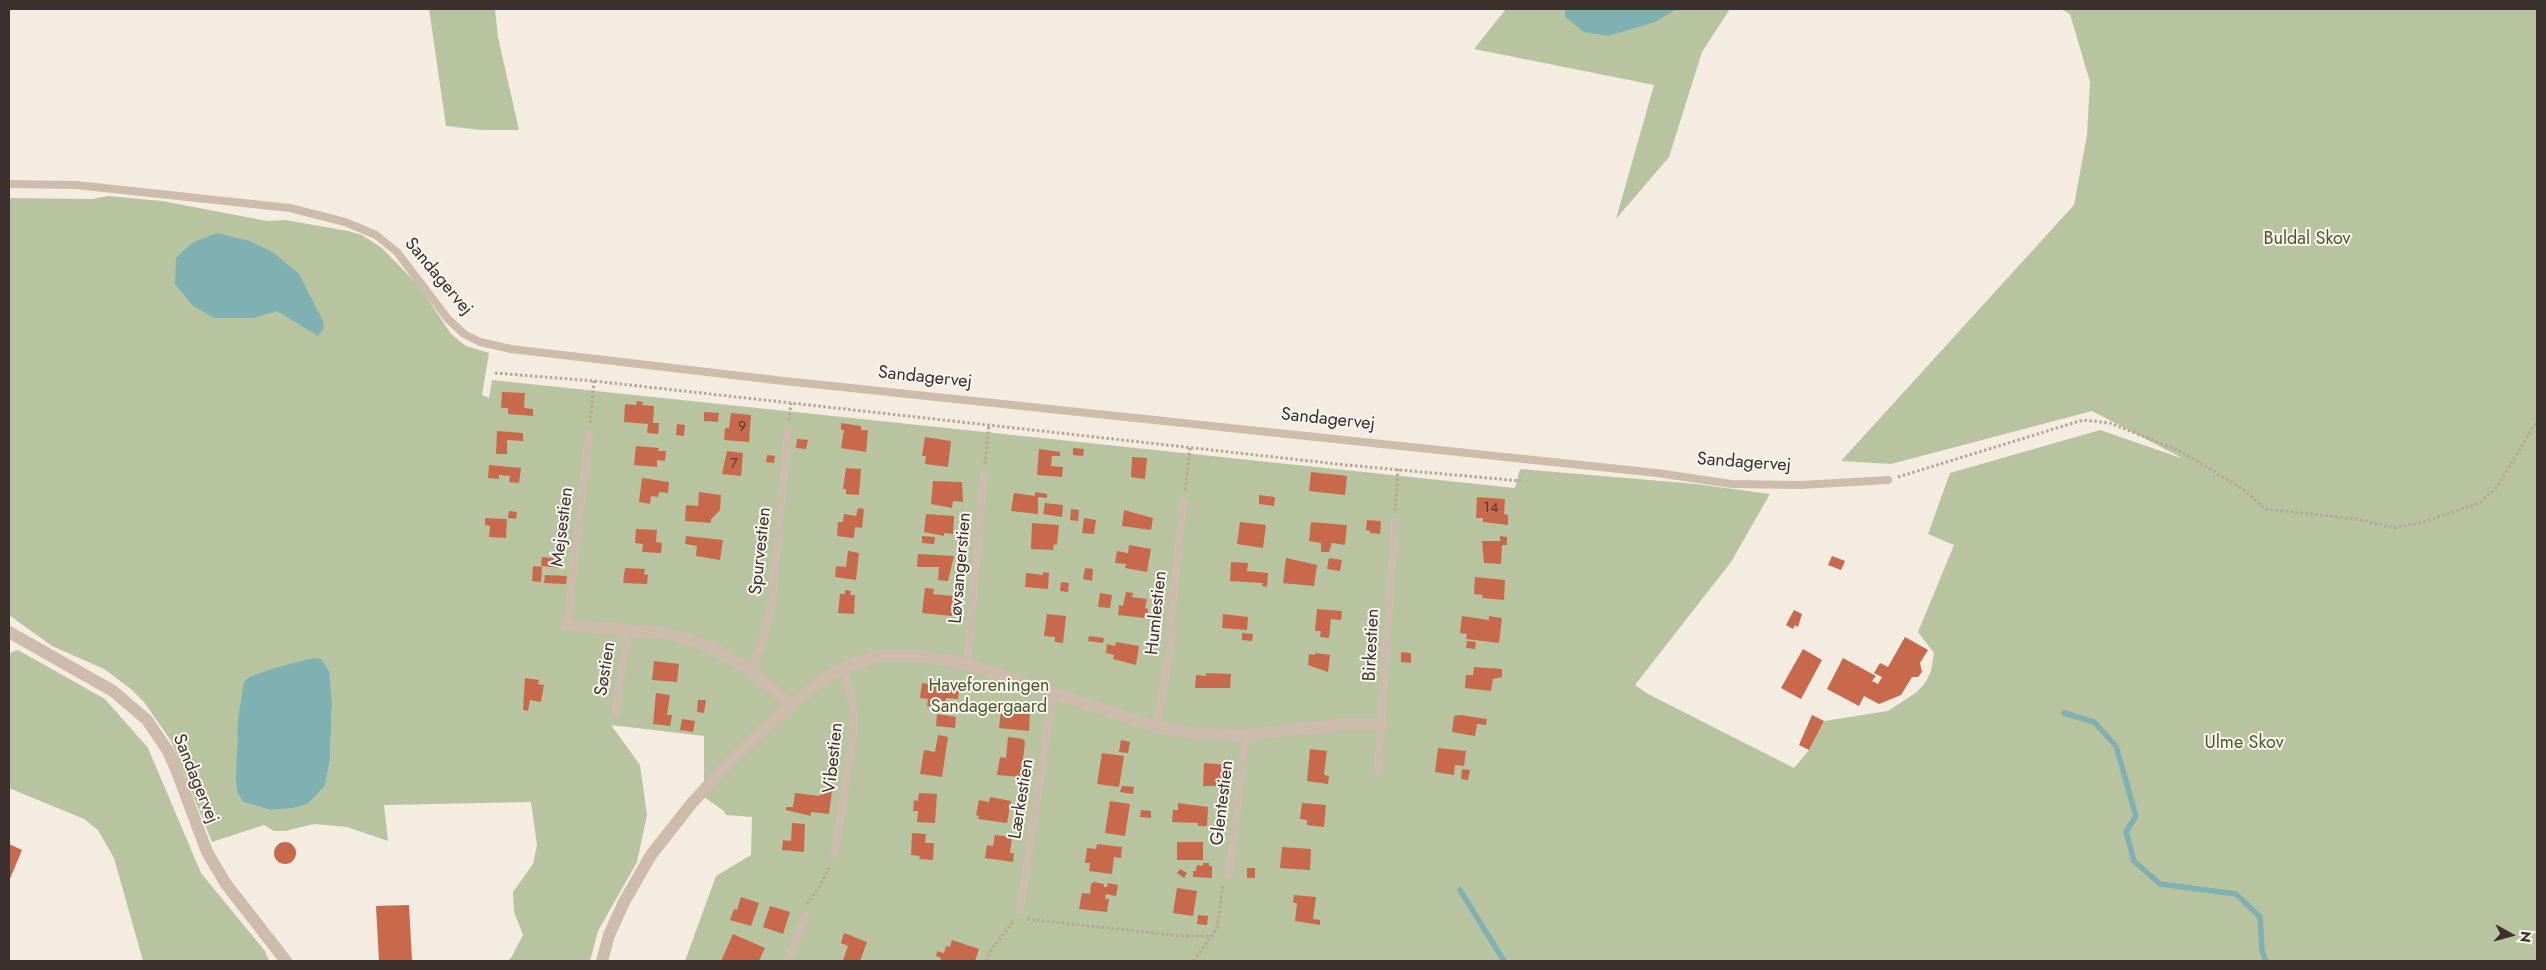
<!DOCTYPE html>
<html>
<head>
<meta charset="utf-8">
<style>
  body { margin:0 }
  #map { position:relative; width:2546px; height:970px; overflow:hidden; background:#f4ebe1; font-family:Jost,sans-serif }
  canvas { display:block }
  .frame { position:absolute; inset:0; border:10px solid #3b302b; pointer-events:none }
  .north { position:absolute; left:2486px; top:910px; width:50px; height:50px; -webkit-text-stroke:4px #fbf5ee; paint-order:stroke; rotate:97deg; font-size:14px; font-weight:700; line-height:20px; text-align:center; color:#3b302b }
  .north::after { content:''; display:block; margin:auto; width:18px; height:22px; background:#3b302b; clip-path:polygon(50% 0,100% 100%,50% 72%,0 100%) }
</style>
</head>
<body>
<div id="map">
<canvas width="2546" height="970"></canvas>
<div class="frame"></div>
<div class="north">N</div>
</div>
<script>
const ctx = document.querySelector('canvas').getContext('2d');
ctx.lineJoin = 'round';
function fill(path, color) {
  ctx.fillStyle = color;
  ctx.fill(path, 'evenodd');
}
function shape(rows) {
  const path = new Path2D();
  for (const r of rows) {
    if (r.length === 3) {
      path.moveTo(r[0] + r[2], r[1]);
      path.arc(r[0], r[1], r[2], 0, 2 * Math.PI);
      continue;
    }
    path.moveTo(r[0], r[1]);
    for (let i = 2; i < r.length; i += 2) path.lineTo(r[i], r[i + 1]);
  }
  return path;
}
function strokePath(path, color, width, dash) {
  ctx.strokeStyle = color;
  ctx.lineWidth = width;
  ctx.lineCap = dash ? 'butt' : 'round';
  ctx.setLineDash(dash || []);
  ctx.stroke(path);
}
function drawText(font, color, halo, rows, align = 'center') {
  ctx.font = font + ' Jost,sans-serif';
  ctx.lineWidth = 4;
  ctx.setLineDash([]);
  ctx.textBaseline = 'middle';
  ctx.strokeStyle = halo;
  ctx.fillStyle = color;
  for (const [text, x, y, turn = 0] of rows) {
    ctx.save();
    ctx.translate(x, y);
    ctx.rotate((+turn || 0) * Math.PI / 180);
    ctx.textAlign = isNaN(turn) ? turn : align;
    if (halo) ctx.strokeText(text, 0, 0);
    ctx.fillText(text, 0, 0);
    ctx.restore();
  }
}
const green = shape([
  [429,9,495,9,498,37,519,130,482,130,446,126],
  [1506,9,1730,9,1702,52,1669,157,1616,219,1654,85,1474,49],
  [2061,9,2537,9,2537,961,685,961,716,876,751,855,752,817,726,815,724,811,704,797,704,736,611,725,640,765,647,815,637,862,598,931,590,961,507,961,511,958,523,935,514,912,513,892,533,864,537,845,531,802,384,805,388,841,347,827,314,824,285,831,274,831,264,825,212,842,171,741,144,702,131,689,104,669,52,646,9,615,9,198,92,199,108,196,162,201,267,221,285,220,348,231,362,235,382,248,419,286,451,334,466,346,489,353,482,395,489,398,492,380,1515,488,1520,469,1696,484,1770,494,1731,562,1635,685,1648,694,1794,768,1809,750,1824,721,1888,711,1917,692,1925,683,1931,671,1934,653,1918,632,1954,545,1928,534,1950,473,2100,430,2184,459,2092,411,1891,464,1841,461,2074,205,2087,135,2090,82,2070,14],
  [313,658,330,688,332,703,330,760,325,786,308,804,294,808,270,810,243,802,237,792,237,738,249,677],
  [18,650,105,699,148,748,201,873,265,951,269,961,143,961,114,858,98,830,84,819,9,788,9,656,10,653]
]);
const water = shape([
  [1565,9,1677,9,1655,22,1608,36,1584,32,1565,17],
  [217,233,250,241,274,253,299,274,323,321,324,328,318,336,277,311,253,318,214,318,192,305,175,284,176,258,192,243],
  [313,658,321,659,329,671,332,703,330,760,325,786,308,804,294,808,270,810,243,802,237,792,236,779,238,718,244,682,249,677,274,668]
]);
const stream = shape([
  [2064,713,2094,722,2116,746,2136,816,2126,832,2134,861,2160,884,2236,894,2260,917,2262,951,2266,961],
  [1460,890,1504,961]
]);
const building = shape([
  [502,392,525,393,524,408,533,409,533,416,508,414,508,408,501,408],
  [637,401,643,402,642,405,654,406,653,423,659,423,658,434,647,433,648,424,624,422,625,404,636,405],
  [704,412,719,413,718,422,704,421],
  [731,413,751,415,749,442,724,440,725,428,729,428],
  [841,423,861,426,861,430,868,430,866,452,841,448,844,430,841,430],
  [677,424,685,425,684,436,676,435],
  [497,431,523,433,523,441,507,440,507,454,496,454],
  [925,437,951,441,948,467,925,464,926,456,922,456],
  [797,439,808,440,806,449,796,448],
  [636,446,659,448,658,451,666,451,665,461,657,460,657,467,634,465],
  [1073,448,1084,449,1083,456,1073,455],
  [1039,449,1060,452,1060,456,1052,456,1051,466,1063,467,1062,477,1037,475],
  [727,451,743,453,741,476,722,474],
  [767,455,775,456,774,463,766,462],
  [1132,457,1147,458,1145,479,1131,477],
  [489,465,521,468,519,483,509,482,510,476,499,475,499,479,488,478],
  [846,468,861,469,859,495,846,494,846,489,843,489],
  [1311,472,1347,476,1345,495,1309,491],
  [642,478,669,482,668,493,659,492,658,497,651,496,650,504,639,502],
  [933,481,962,482,963,502,953,501,952,508,931,504],
  [699,492,721,495,720,510,711,519,711,523,685,521,686,505,698,506],
  [1035,492,1047,494,1047,498,1038,497,1038,514,1011,511,1014,493,1035,496],
  [1259,495,1275,497,1274,506,1259,504],
  [1477,497,1505,499,1504,514,1508,515,1508,525,1483,522,1483,518,1476,518],
  [1045,503,1063,505,1062,517,1043,514],
  [858,508,864,509,862,528,855,527,854,538,837,536,838,522,843,522,844,514,856,516],
  [1071,509,1079,510,1078,521,1070,520],
  [1124,510,1153,518,1151,530,1122,526],
  [509,511,517,512,516,519,508,518],
  [926,514,954,516,953,534,944,533,944,536,924,532],
  [485,518,507,519,506,538,489,537,490,526,485,525],
  [1084,518,1096,520,1094,534,1082,533],
  [1367,520,1381,521,1380,534,1370,533,1370,531,1366,530],
  [1240,522,1266,525,1263,548,1237,544],
  [1311,522,1347,525,1345,545,1332,543,1329,552,1321,552,1321,543,1309,541],
  [1032,523,1059,525,1057,545,1054,544,1053,550,1031,549],
  [636,529,657,530,656,542,662,543,661,553,642,552,643,544,635,543],
  [686,536,723,540,720,560,696,556,697,546,685,544],
  [922,536,935,537,934,544,922,543],
  [1500,536,1507,537,1507,545,1502,545,1501,564,1484,563,1482,541,1500,541],
  [1129,545,1151,549,1147,572,1125,568,1126,564,1115,563,1117,551,1128,553],
  [848,551,859,553,856,580,835,577,836,566,846,567],
  [918,554,954,556,948,581,938,580,939,567,917,567],
  [1832,556,1845,561,1841,570,1828,565],
  [542,557,562,559,562,568,541,566],
  [1286,558,1317,565,1314,586,1283,583],
  [1329,558,1342,560,1340,571,1327,569],
  [1231,562,1248,563,1247,571,1268,573,1267,587,1262,586,1263,583,1230,581],
  [533,566,542,567,541,582,532,581],
  [625,568,645,569,644,574,648,575,647,584,623,583],
  [1085,568,1093,569,1092,581,1083,579],
  [1043,572,1049,573,1048,589,1025,587,1026,573,1043,575],
  [545,575,567,576,566,584,544,583],
  [1475,577,1505,580,1504,600,1482,598,1483,595,1474,594],
  [1061,582,1069,583,1068,592,1060,591],
  [925,588,934,589,933,594,953,596,952,616,922,613],
  [845,590,851,591,850,595,855,595,854,614,838,613,840,594,845,594],
  [1126,592,1133,593,1132,597,1147,599,1145,608,1148,609,1148,613,1145,613,1144,618,1118,615,1119,605,1123,606],
  [1100,593,1112,595,1110,608,1098,607],
  [1317,609,1342,611,1341,620,1331,619,1329,638,1320,637,1321,631,1315,631],
  [1794,610,1802,614,1798,627,1795,625,1793,629,1786,625],
  [1047,614,1066,616,1063,643,1055,642,1055,637,1044,636],
  [1223,614,1248,617,1247,630,1222,628],
  [1462,616,1489,620,1489,616,1502,618,1499,643,1466,639,1467,634,1460,633],
  [1242,633,1253,634,1252,641,1242,640],
  [1089,636,1104,638,1103,643,1088,641],
  [1905,637,1928,650,1920,663,1922,672,1918,677,1912,677,1901,695,1879,704,1864,696,1859,706,1827,689,1843,658,1876,676,1872,681,1878,684,1882,677,1874,673,1880,663,1888,667],
  [1467,641,1476,642,1475,649,1466,648],
  [1116,642,1139,646,1136,665,1113,659,1114,655,1106,653,1107,644,1115,646],
  [1803,649,1822,660,1801,699,1781,688],
  [1401,652,1411,653,1411,663,1401,662],
  [1315,653,1330,655,1328,672,1308,665,1309,654,1315,655],
  [654,661,679,664,677,682,652,680],
  [1474,667,1502,669,1502,677,1493,679,1491,691,1465,688,1466,675,1473,675],
  [1206,673,1231,674,1230,688,1195,688,1196,675,1206,676],
  [525,678,539,680,538,684,544,685,541,702,530,700,528,711,523,710],
  [922,683,959,688,958,699,946,698,945,708,927,706,928,699,920,698],
  [656,693,670,695,667,715,672,715,670,726,653,724],
  [698,700,706,700,704,713,697,712],
  [1001,710,1030,713,1029,731,999,728],
  [937,714,956,717,955,728,936,726],
  [1461,715,1487,719,1486,725,1477,724,1475,736,1452,732,1454,716],
  [1812,715,1824,721,1809,750,1799,745],
  [682,719,695,721,693,732,680,730],
  [938,735,948,737,942,777,920,774,924,750,935,752],
  [1008,737,1023,739,1025,742,1021,777,997,775,1000,757,1006,758],
  [1121,740,1130,742,1128,753,1119,752],
  [1438,748,1466,751,1464,766,1455,765,1454,775,1435,772],
  [1310,749,1327,751,1324,775,1329,776,1328,784,1307,781],
  [1102,753,1124,756,1119,787,1097,784],
  [1204,763,1228,765,1227,781,1219,781,1219,786,1203,786],
  [1462,769,1470,770,1468,780,1461,779],
  [1122,786,1134,787,1133,794,1120,792],
  [821,790,832,791,829,814,811,812,811,816,786,810,786,807,793,807,795,793,820,796],
  [919,793,937,794,935,823,917,822,918,811,913,811,914,800,918,801],
  [990,797,1011,801,1007,823,978,819,979,816,976,815,979,800,989,802],
  [1110,801,1130,804,1125,836,1105,833],
  [1178,803,1208,807,1207,826,1198,826,1198,823,1172,822,1173,810,1178,810],
  [1302,803,1326,805,1324,827,1307,825,1307,820,1300,819],
  [1141,810,1151,811,1151,818,1140,817],
  [792,823,805,824,804,852,782,850,783,840,791,841],
  [912,833,926,834,925,843,934,843,933,860,919,859,920,856,911,855],
  [995,835,1012,837,1010,853,1014,853,1013,862,985,858,987,845,993,846],
  [1177,842,1203,842,1203,860,1177,860],
  [285,853,11],
  [9,844,22,850,9,881],
  [1097,844,1122,847,1121,858,1114,857,1112,874,1089,871,1090,863,1085,863,1087,848,1096,849],
  [1282,847,1311,849,1310,870,1280,868],
  [1203,863,1209,863,1209,866,1212,866,1212,878,1193,877,1193,871,1196,871,1197,865,1203,866],
  [1247,868,1255,868,1255,878,1247,878],
  [1180,869,1187,873,1184,878,1177,873],
  [1094,882,1104,884,1104,887,1107,887,1108,883,1118,885,1116,896,1106,894,1105,899,1109,899,1107,912,1079,909,1082,893,1090,894,1091,884],
  [1177,888,1197,891,1193,916,1173,913],
  [1294,895,1316,897,1313,919,1320,920,1320,925,1295,921,1297,903,1293,903],
  [741,897,759,903,751,926,730,920,734,909,737,910],
  [409,905,412,961,379,961,376,906],
  [770,906,790,912,783,934,763,927],
  [1198,915,1208,916,1207,925,1197,924],
  [844,933,867,942,860,961,843,960,848,946,841,943],
  [733,934,765,948,759,961,721,961],
  [952,940,979,949,975,961,940,961,941,958,936,956,937,951,944,953,946,946,950,947]
]);
const path = shape([
  [495,373,594,381,1346,465,1521,481],
  [789,420,791,403],
  [590,423,594,381],
  [985,464,989,424],
  [1898,477,2083,420,2110,423,2180,451,2243,489,2265,509,2356,519,2394,528,2423,522,2479,503,2497,487,2537,421],
  [1185,490,1190,448],
  [1395,511,1398,469],
  [807,904,820,886,830,865],
  [1027,919,1180,936,1213,936],
  [986,961,991,950,1014,921],
  [1194,961,1217,928,1223,884]
]);
const service = shape([
  [9,184,76,185,290,208,345,222,376,235,397,252,448,319,464,334,480,342,511,349,775,380,1657,473,1732,484,1801,485,1888,480],
  [567,625,589,434],
  [967,664,984,474],
  [751,671,763,639,772,602,788,431],
  [615,713,628,630],
  [1156,727,1172,639,1170,631,1183,502],
  [1378,769,1395,522],
  [835,853,854,729,853,707,844,667],
  [1229,874,1246,735],
  [1020,910,1053,693],
  [788,961,805,916]
]);
const minor = shape([
  [567,625,671,634,713,648,751,671,791,705],
  [9,632,113,691,147,720,168,751,176,769,207,852,226,884,286,961],
  [602,961,609,935,624,902,651,855,692,803,737,754,791,705,825,678,844,667,878,656,923,656,967,664,1156,727,1199,734,1246,735,1348,724,1382,725]
]);
const numberNames = [
  ["9",742,427],
  ["7",734,464],
  ["14",1491,508]
];
const parkNames = [
  ["Buldal Skov",2307,240],
  ["Haveforeningen",989,687],
  ["Sandagergaard",989,708],
  ["Ulme Skov",2244,744]
];
const streetNames = [
  ["Sandagervej",438,277,50],
  ["Sandagervej",925,378,6],
  ["Sandagervej",1328,420,6],
  ["Sandagervej",1744,463,4],
  ["Mejsestien",563,527,-83],
  ["Spurvestien",761,551,-84],
  ["Løvsangerstien",961,568,-85],
  ["Humlestien",1157,613,-84],
  ["Birkestien",1372,645,-87],
  ["Søstien",606,669,-81],
  ["Vibestien",834,758,-84],
  ["Sandagervej",195,779,68],
  ["Lærkestien",1022,799,-81],
  ["Glentestien",1223,803,-83]
];
fill(green, '#b8c4a0');
fill(water, '#7fb0b2');
strokePath(stream, '#7fb0b2', 5.5);
fill(building, '#c8694b');
strokePath(path, '#b9a596', 3, [2.5, 2.5]);
strokePath(service, '#cdbbac', 8);
strokePath(minor, '#cdbbac', 12);
drawText('15px', '#5e3e33', null, numberNames);
drawText('18px', '#4a5a2e', '#fbf5ee', parkNames);
drawText('18px', '#3b302b', '#fbf5ee', streetNames);
</script>
</body>
</html>
